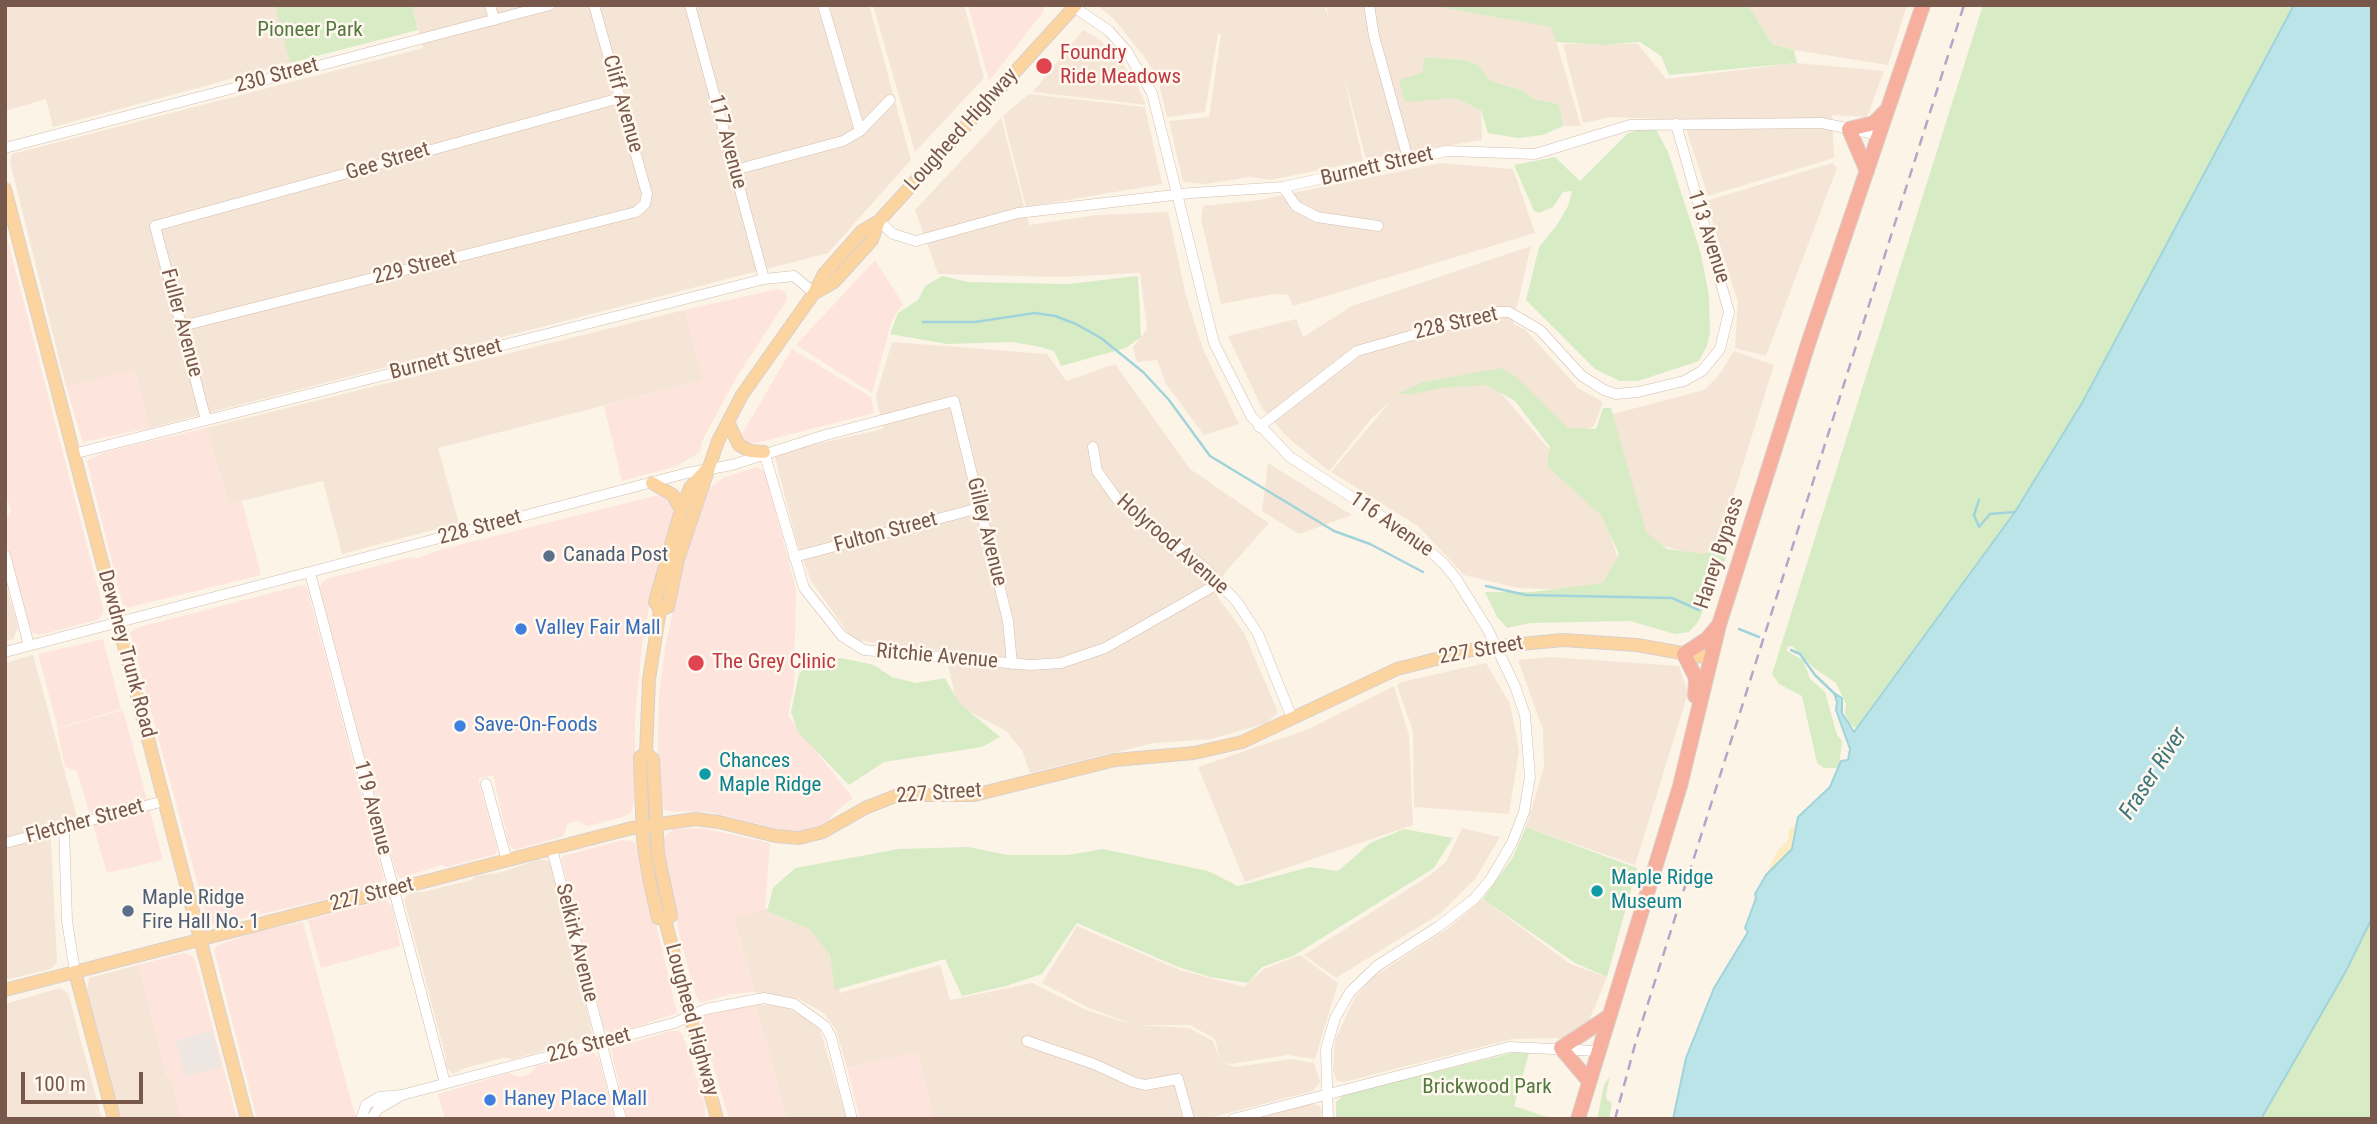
<!DOCTYPE html>
<html>
<head>
<meta charset="utf-8">
<style>
  body { margin:0 }
  #map { position:relative; width:2377px; height:1124px; overflow:hidden; background:#fdf4e8; font-family:"Roboto Condensed",sans-serif }
  canvas { display:block }
  .frame { position:absolute; inset:0; border:7px solid #78584b; pointer-events:none }
  .scale { position:absolute; left:21px; top:1072px; width:122px; height:32px; box-sizing:border-box; border:4px solid #78584b; border-top:0; padding-left:9px; font-size:21px; line-height:24px; white-space:nowrap; color:#78584b; -webkit-text-stroke:5px #fff8ef; paint-order:stroke }
</style>
</head>
<body>
<div id="map">
<canvas width="2377" height="1124"></canvas>
<div class="frame"></div>
<div class="scale">100 m</div>
</div>
<script>
const ctx = document.querySelector('canvas').getContext('2d');
ctx.lineJoin = 'round';
function fill(path, color) {
  ctx.fillStyle = color;
  ctx.fill(path, 'evenodd');
}
function shape(rows) {
  const path = new Path2D();
  for (const r of rows) {
    path.moveTo(r[0], r[1]);
    for (let i = 2; i < r.length; i += 2) path.lineTo(r[i], r[i + 1]);
  }
  return path;
}
function strokePath(path, color, width, dash) {
  ctx.strokeStyle = color;
  ctx.lineWidth = width;
  ctx.lineCap = dash ? 'butt' : 'round';
  ctx.setLineDash(dash || []);
  ctx.stroke(path);
}
function drawText(font, color, halo, rows, align = 'center') {
  ctx.font = font + ' "Roboto Condensed",sans-serif';
  ctx.lineWidth = 5;
  ctx.setLineDash([]);
  ctx.textBaseline = 'middle';
  ctx.strokeStyle = halo;
  ctx.fillStyle = color;
  for (const [text, x, y, turn = 0] of rows) {
    ctx.save();
    ctx.translate(x, y);
    ctx.rotate((+turn || 0) * Math.PI / 180);
    ctx.textAlign = isNaN(turn) ? turn : align;
    if (halo) ctx.strokeText(text, 0, 0);
    ctx.fillText(text, 0, 0);
    ctx.restore();
  }
}
const residential = shape([
  [5,5,275,5,290,63,53,127,46,99,5,111],
  [412,5,869,5,911,160,828,253,150,428,134,370,66,387,10,162,12,154,423,48],
  [873,5,964,5,984,78,915,152],
  [1324,5,1329,19,1326,5,1430,5,1552,27,1581,126,1563,126,1559,104,1533,99,1524,91,1491,81,1478,65,1463,60,1424,57,1422,73,1454,98,1481,110,1482,140,1366,159,1343,72,1363,161,1270,180,1250,177,1205,184,1183,182,1169,121,1209,117,1221,34,1218,34,1205,112,1167,117,1158,79,1143,55,1113,18,1098,6],
  [1748,5,1907,5,1888,65,1794,50,1772,44],
  [1083,30,1100,40,1118,58,1135,80,1146,105,1033,92],
  [1563,44,1638,44,1666,79,1797,63,1884,71,1867,117,1832,115,1834,158,1708,196,1683,120,1612,117,1583,123],
  [1029,94,1145,107,1162,184,1026,207,1003,116],
  [1001,118,1029,225,1097,215,1168,212,1186,296,1203,349,1239,424,1204,435,1166,384,1157,360,1137,362,1133,347,1147,329,1140,273,1059,277,938,274,915,210],
  [1441,163,1513,169,1535,233,1293,306,1288,295,1274,294,1221,304,1201,219,1203,206,1259,200],
  [1832,163,1837,168,1766,356,1735,348,1738,302,1706,201],
  [1531,246,1513,324,1525,329,1578,388,1603,402,1594,426,1565,443,1495,374,1418,389,1401,395,1489,379,1602,511,1621,567,1612,591,1517,588,1464,575,1418,526,1331,472,1390,402,1373,417,1329,471,1287,437,1262,408,1228,336,1296,319,1303,337,1352,306],
  [684,310,704,380,438,448,459,523,342,554,323,481,229,504,206,428],
  [892,342,1047,354,1066,381,1115,364,1190,469,1269,523,1224,574,1217,596,1244,633,1278,712,1267,723,1211,739,1154,743,1030,773,1022,750,1006,731,957,705,945,651,853,640,811,581,796,540,775,457,777,453,883,429,876,396],
  [1734,351,1774,365,1713,560,1640,539,1609,415,1704,390,1719,375],
  [1268,463,1352,515,1299,534,1262,511],
  [5,580,18,628,13,639,5,641],
  [33,655,77,817,50,823,57,962,51,969,5,980,5,663],
  [1550,657,1679,666,1688,693,1635,865,1526,827,1544,767,1543,730,1518,660],
  [1486,663,1510,704,1519,750,1509,814,1414,807,1413,731,1397,686,1401,682],
  [1394,686,1409,735,1413,825,1245,882,1198,767,1309,729],
  [1462,828,1500,837,1475,879,1441,913,1336,978,1304,955,1429,876,1446,862],
  [539,859,548,861,552,866,593,1036,514,1059,503,1058,465,1068,453,1074,445,1067,446,1058,404,899,411,892,423,892,471,880,476,876,502,872],
  [813,896,840,993,940,965,950,1000,1032,983,1086,1010,1135,1025,1087,1007,1042,983,1077,926,1180,970,1244,987,1264,969,1300,955,1338,983,1315,1059,1288,1055,1231,1064,1220,1061,1235,1067,1291,1059,1314,1063,1320,1082,1313,1091,1205,1119,1194,1116,1184,1082,1176,1091,1183,1119,934,1119,917,1052,847,1068,836,1030,824,1013,799,999,754,992,734,917],
  [1137,1025,1190,1025,1215,1039,1220,1061,1213,1041,1189,1028],
  [1483,899,1570,964,1607,977,1588,1023,1568,1038,1512,1039,1344,1082,1337,1081,1333,1071,1335,1040,1355,997,1374,976,1446,930],
  [138,965,166,1076,170,1076,181,1119,120,1119,87,990,89,978],
  [60,988,68,993,102,1119,5,1119,5,1004],
  [756,1004,786,1007,809,1020,820,1030,847,1119,786,1119],
  [1312,1103,1321,1107,1322,1119,1251,1119]
]);
const commercial = shape([
  [968,5,1044,5,1044,11,989,81],
  [5,230,104,611,100,619,40,635,33,633,30,627,6,541,5,521,11,511,5,489],
  [875,260,903,304,892,320,872,393,796,345],
  [778,289,786,292,787,300,736,378,702,441,700,452,677,466,622,481,604,406,703,380,684,310],
  [792,349,871,397,874,413,748,445,742,434],
  [135,369,150,428,83,442,66,387],
  [206,428,229,504,242,501,261,575,127,608,122,603,87,461,105,452],
  [757,467,765,472,796,589,794,685,788,716,853,798,833,814,828,823,802,830,783,830,709,812,667,811,660,806,657,774,659,696,665,649,682,566,709,488,725,477],
  [659,495,668,497,673,508,673,519,650,602,642,646,635,719,635,799,631,812,623,817,588,826,577,821,567,824,564,836,515,850,509,845,493,775,478,779,497,848,496,854,447,867,442,865,400,878,396,873,320,590,321,584,326,579,365,569,410,557,418,558,439,550],
  [302,585,307,588,384,878,378,887,209,926,130,633,136,628],
  [103,639,121,709,58,728,38,654],
  [123,710,163,860,107,873,77,771,65,767,57,729],
  [702,828,770,843,765,909,734,918,754,992,730,994,701,1003,696,997,679,933,663,841,666,835,674,829],
  [623,840,632,841,638,846,677,1013,612,1035,604,1029,561,859,563,856],
  [385,900,392,906,400,946,321,968,308,920],
  [303,922,353,1108,357,1119,257,1119,214,949,221,944,259,931],
  [184,953,194,957,237,1119,181,1119,170,1076,166,1077,138,965],
  [756,1004,786,1119,729,1119,701,1024,706,1015],
  [671,1031,679,1031,683,1035,705,1104,705,1119,627,1119,611,1049],
  [917,1051,934,1119,860,1119,847,1068],
  [587,1052,595,1053,599,1059,615,1119,445,1119,438,1094,509,1073,519,1077,530,1074,536,1066,581,1057]
]);
const industrial = shape([
  [212,1031,221,1067,185,1076,176,1040]
]);
const green = shape([
  [275,5,412,5,418,30,290,63],
  [1428,5,1748,5,1772,44,1794,50,1797,63,1669,75,1661,56,1640,42,1602,45,1556,42,1551,27],
  [1983,5,2294,5,2082,403,2015,512,1856,728,1849,724,1845,713,1846,704,1836,683,1814,668,1792,646,1787,647,1787,651,1803,660,1810,679,1825,692,1837,735,1842,741,1839,768,1824,768,1817,763,1802,696,1779,684,1772,674],
  [1424,57,1464,60,1478,65,1491,81,1524,91,1533,99,1559,104,1563,126,1543,135,1518,138,1488,133,1481,110,1454,98,1405,102,1399,80,1422,73],
  [1639,129,1656,129,1668,152,1701,254,1709,296,1710,333,1707,346,1699,361,1638,381,1620,381,1595,369,1526,300,1539,247,1557,225,1568,206,1572,191,1563,192,1553,207,1539,213,1534,211,1514,165,1555,157,1580,181,1627,134],
  [942,276,968,282,1067,284,1138,276,1141,337,1126,348,1061,366,1054,351,1036,346,1012,342,947,344,890,334,898,313,918,300,925,286],
  [1501,368,1515,376,1568,428,1596,429,1603,408,1611,408,1646,532,1667,549,1704,554,1731,546,1698,622,1689,632,1675,634,1630,621,1530,623,1507,628,1497,617,1485,592,1532,592,1603,583,1619,554,1601,515,1547,466,1550,447,1515,401,1487,385,1441,388,1409,395,1399,393,1423,382],
  [841,658,874,665,892,677,916,683,945,678,959,703,1000,737,982,747,884,762,849,785,798,732,791,712,799,674,809,662],
  [1526,827,1637,868,1607,977,1575,963,1483,899,1513,857],
  [1404,829,1453,838,1434,868,1293,956,1262,967,1248,983,1210,977,1178,967,1077,923,1042,974,1006,986,962,996,945,959,835,990,830,955,810,929,767,911,773,888,795,868,899,849,968,847,1008,855,1068,855,1103,849,1208,871,1238,886,1310,867,1338,871,1370,843],
  [2372,917,2372,1119,2258,1119],
  [1512,1053,1529,1053,1514,1106,1553,1119,1336,1119,1336,1102,1345,1094],
  [1610,1076,1606,1095,1607,1100,1612,1103,1609,1119,1597,1119,1604,1085]
]);
const sand = shape([
  [1796,826,1796,840,1792,849,1766,875,1777,851,1788,840,1789,829]
]);
const water = shape([
  [2294,5,2372,5,2372,918,2346,971,2261,1119,1673,1119,1686,1058,1714,988,1748,932,1745,928,1756,898,1755,894,1766,875,1792,849,1798,817,1830,787,1841,761,1848,760,1850,749,1836,710,1837,702,1834,693,1842,698,1842,713,1854,732,2015,512,2082,403,2294,5]
]);
const stream = shape([
  [923,322,975,322,1035,313,1055,316,1076,324,1101,338,1143,372,1169,400,1210,456,1334,531,1370,544,1423,572],
  [1979,500,1974,515,1979,527,1990,514,2015,512],
  [1486,586,1526,595,1672,598,1699,610],
  [1739,629,1759,637],
  [1791,650,1800,654,1815,675,1837,696]
]);
const minor = shape([
  [490,5,494,20],
  [690,5,764,279],
  [823,5,860,131],
  [1071,5,1109,31,1126,50,1152,93,1214,343,1251,416,1290,457,1418,540,1443,563,1455,577,1488,630,1515,686,1525,715,1530,777,1524,812,1512,843,1490,880,1474,899,1438,927,1377,966,1350,992,1335,1018,1326,1049,1328,1119],
  [1369,5,1374,36,1408,159],
  [5,148,550,5],
  [735,170,843,141,860,131,890,100],
  [1283,187,1296,206,1317,217,1378,226],
  [879,221,893,234,916,241,1018,213,1191,193,1283,187,1447,151,1535,154,1630,125,1822,123,1879,135],
  [182,326,636,212,645,204,647,194,594,5],
  [206,420,155,226,620,98],
  [1259,427,1357,351,1494,312,1509,312,1540,330,1582,376,1604,390,1616,394,1638,392,1684,381,1702,371,1720,349,1729,312,1676,124],
  [1093,447,1097,471,1117,499,1206,569,1237,602,1258,634,1292,718],
  [764,452,804,588,842,636,864,650,1031,665,1061,663,1105,648,1219,583],
  [73,454,764,279,794,276,814,293],
  [5,555,29,645],
  [794,557,979,508],
  [310,573,445,1083],
  [5,652,687,473,732,465,822,436,954,401,1008,621,1012,664],
  [486,784,507,861],
  [64,827,67,921,75,972],
  [5,843,164,801],
  [552,849,621,1119],
  [1027,1041,1094,1064,1133,1082,1145,1085,1178,1079,1189,1119],
  [361,1119,366,1105,379,1097,402,1095,674,1023,706,1009,764,998,794,1004,825,1026,831,1037,852,1119],
  [371,1119,378,1109,402,1095],
  [1233,1119,1509,1047,1598,1051]
]);
const major = shape([
  [5,189,247,1119],
  [815,293,834,282,872,240,879,221],
  [728,422,739,445,750,451,764,452],
  [652,483,673,495,681,510],
  [660,610,668,607,678,559,718,441,742,395,814,293,824,274,862,231,879,221,1076,5],
  [646,753,640,757,643,840,649,878,658,918,665,920,717,1119],
  [665,920,671,916,658,854,653,759,646,753,649,679,660,610,655,602,681,510,690,488,706,470],
  [75,972,114,1119],
  [5,990,632,828,695,819,719,822,776,836,799,838,823,832,865,808,898,795,974,795,1115,760,1194,753,1242,742,1397,669,1479,648,1563,640,1637,645,1710,658]
]);
const highway = shape([
  [1867,171,1849,129,1874,123,1886,111],
  [1695,696,1696,678,1684,654,1707,639,1717,627],
  [1588,1080,1561,1048,1608,1017],
  [1578,1119,1680,786,1719,625,1809,341,1923,5]
]);
const rail = shape([
  [1615,1119,1636,1041,1964,5]
]);
const markers = [
  [1044,66,9,"#e0444e"],
  [549,556,7,"#5c6f8a"],
  [521,629,7,"#3f7fe0"],
  [696,663,9,"#e0444e"],
  [460,726,7,"#3f7fe0"],
  [705,774,7,"#0f9aa8"],
  [1597,891,7,"#0f9aa8"],
  [128,911,7,"#5c6f8a"],
  [490,1100,7,"#3f7fe0"]
];
const parkNames = [
  ["Pioneer Park",310,31],
  ["Brickwood Park",1487,1088]
];
const healthNames = [
  ["Foundry",1060,54],
  ["Ride Meadows",1060,78],
  ["The Grey Clinic",712,663]
];
const streetNames = [
  ["230 Street",277,76,-15],
  ["Cliff Avenue",622,104,74],
  ["Lougheed Highway",962,130,-48],
  ["117 Avenue",727,142,75],
  ["Gee Street",388,162,-17],
  ["Burnett Street",1377,167,-13],
  ["113 Avenue",1708,237,72],
  ["229 Street",415,268,-14],
  ["Fuller Avenue",181,323,75],
  ["228 Street",1456,324,-13],
  ["Burnett Street",446,360,-14],
  ["116 Avenue",1391,525,35],
  ["228 Street",480,528,-15],
  ["Gilley Avenue",986,532,76],
  ["Fulton Street",886,533,-15],
  ["Holyrood Avenue",1172,545,41],
  ["Haney Bypass",1720,553,-72],
  ["227 Street",1481,651,-10],
  ["Dewdney Trunk Road",126,654,75],
  ["Ritchie Avenue",937,657,5],
  ["227 Street",939,794,-4],
  ["119 Avenue",372,808,75],
  ["Fletcher Street",85,822,-15],
  ["227 Street",372,895,-14],
  ["Selkirk Avenue",576,943,76],
  ["Lougheed Highway",691,1020,75],
  ["226 Street",589,1046,-15]
];
const serviceNames = [
  ["Canada Post",563,556],
  ["Maple Ridge",142,899],
  ["Fire Hall No. 1",142,923]
];
const shopNames = [
  ["Valley Fair Mall",535,629],
  ["Save-On-Foods",474,726],
  ["Haney Place Mall",504,1100]
];
const cultureNames = [
  ["Chances",719,762],
  ["Maple Ridge",719,786],
  ["Maple Ridge",1611,879],
  ["Museum",1611,903]
];
const waterNames = [
  ["Fraser River",2154,774,-57]
];
fill(residential, '#f5e5d6');
fill(commercial, '#fde4dc');
fill(industrial, '#eee6e1');
fill(green, '#d7ecc5');
fill(sand, '#fdecc2');
fill(water, '#bbe4e8');
strokePath(water, '#a1d4da', 2);
strokePath(stream, '#a1d4da', 2.5);
strokePath(minor, '#d2bdaf', 11);
strokePath(major, '#d9d0cd', 14);
strokePath(highway, '#d9d0cd', 16);
strokePath(minor, '#fff', 10);
strokePath(major, '#fcd4a0', 12);
strokePath(highway, '#f8b09e', 14);
strokePath(rail, '#b6a5c8', 2.5, [10, 7]);
for (const [x, y, r, color] of markers) {
  const dot = new Path2D();
  dot.arc(x, y, r, 0, 2 * Math.PI);
  ctx.fillStyle = color;
  ctx.fill(dot);
  strokePath(dot, '#fff8ef', 2.5);
}
drawText('21px', '#53783f', '#fff8ef', parkNames);
drawText('21px', '#be3a42', '#fff8ef', healthNames, 'left');
drawText('21px', '#78584b', '#fff8ef', streetNames);
drawText('21px', '#4e5e75', '#fff8ef', serviceNames, 'left');
drawText('21px', '#366cbe', '#fff8ef', shopNames, 'left');
drawText('21px', '#0d838f', '#fff8ef', cultureNames, 'left');
drawText('italic 23px', '#3d767e', '#fff8ef', waterNames);
</script>
</body>
</html>
